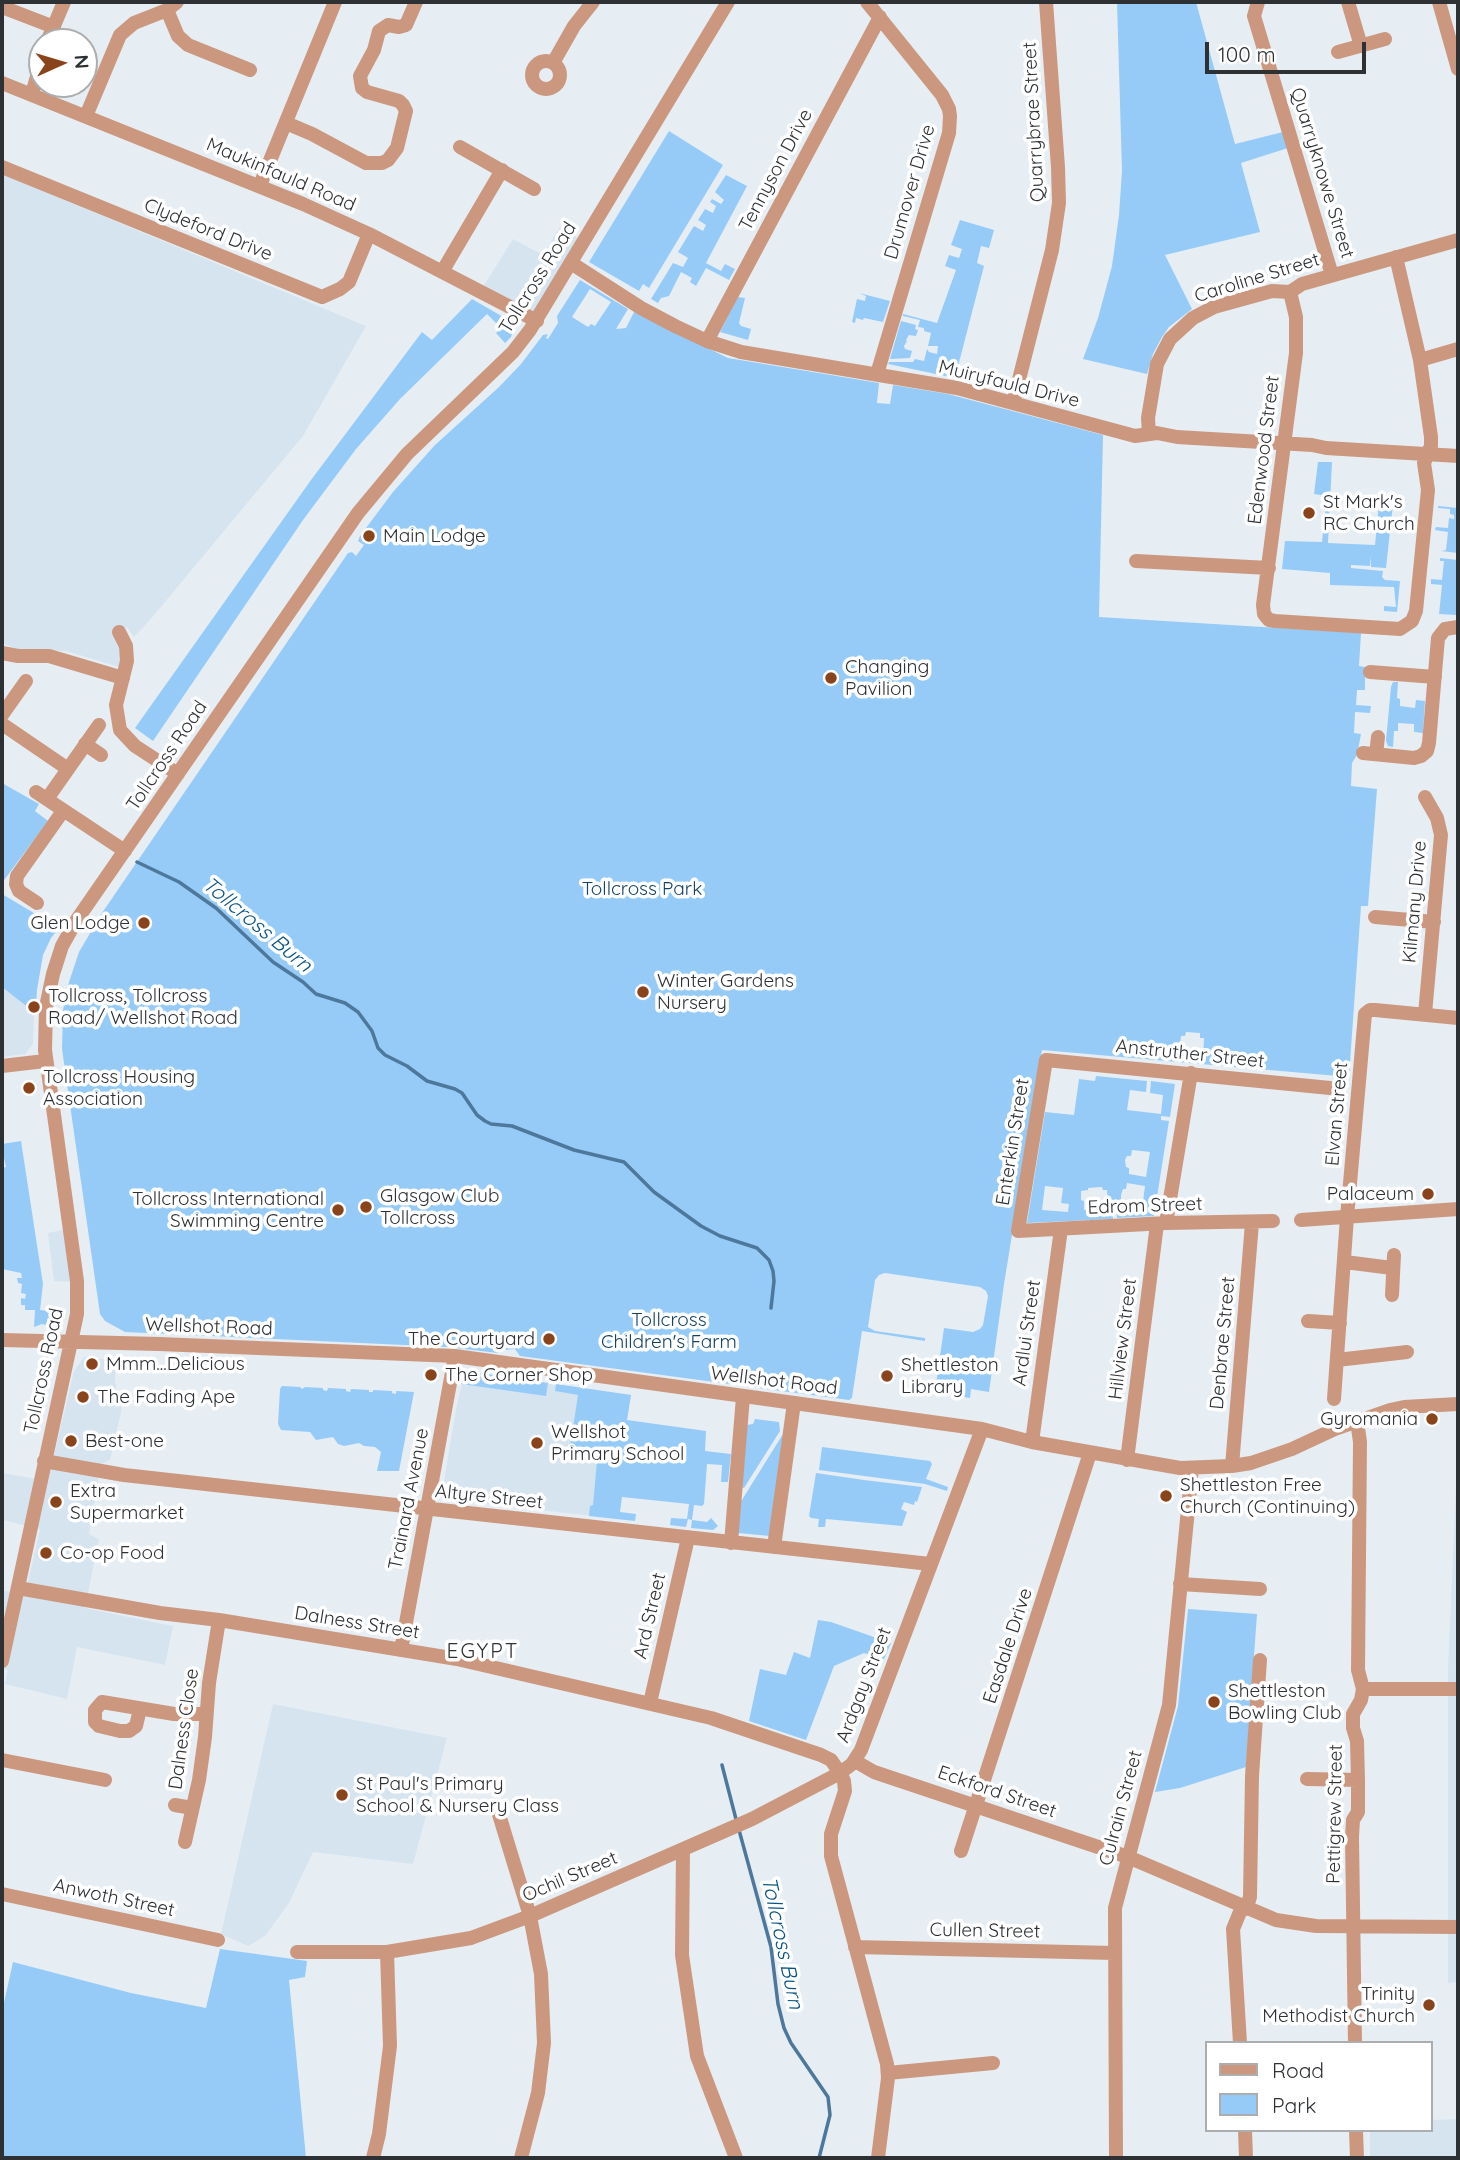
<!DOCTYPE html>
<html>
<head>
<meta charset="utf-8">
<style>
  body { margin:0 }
  #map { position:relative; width:1460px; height:2160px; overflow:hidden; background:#e6eef4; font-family:Quicksand,sans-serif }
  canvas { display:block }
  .frame { position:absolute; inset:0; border:4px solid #2e3134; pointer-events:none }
  .legend { position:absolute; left:1205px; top:2041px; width:228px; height:91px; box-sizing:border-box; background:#fff; border:2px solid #abadae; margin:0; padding:9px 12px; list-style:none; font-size:21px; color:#2e3134 }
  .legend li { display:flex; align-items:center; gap:14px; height:35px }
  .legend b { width:35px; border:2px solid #abadae }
  .north { position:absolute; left:28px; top:28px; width:70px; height:70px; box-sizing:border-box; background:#fff; border:2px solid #abadae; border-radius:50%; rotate:86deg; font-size:19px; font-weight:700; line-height:28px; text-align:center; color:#2e3134 }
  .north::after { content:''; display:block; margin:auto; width:24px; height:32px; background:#8a441c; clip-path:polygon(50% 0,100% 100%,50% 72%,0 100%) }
  .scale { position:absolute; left:1205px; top:42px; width:161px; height:32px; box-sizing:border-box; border:4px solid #2e3134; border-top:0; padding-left:9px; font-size:21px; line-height:24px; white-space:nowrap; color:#2e3134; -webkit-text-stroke:5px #fff; paint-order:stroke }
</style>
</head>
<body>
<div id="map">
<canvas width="1460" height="2160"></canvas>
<div class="frame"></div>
<ul class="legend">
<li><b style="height:9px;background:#cb987f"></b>Road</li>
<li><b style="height:19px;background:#96cbf8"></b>Park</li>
</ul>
<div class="north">N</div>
<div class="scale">100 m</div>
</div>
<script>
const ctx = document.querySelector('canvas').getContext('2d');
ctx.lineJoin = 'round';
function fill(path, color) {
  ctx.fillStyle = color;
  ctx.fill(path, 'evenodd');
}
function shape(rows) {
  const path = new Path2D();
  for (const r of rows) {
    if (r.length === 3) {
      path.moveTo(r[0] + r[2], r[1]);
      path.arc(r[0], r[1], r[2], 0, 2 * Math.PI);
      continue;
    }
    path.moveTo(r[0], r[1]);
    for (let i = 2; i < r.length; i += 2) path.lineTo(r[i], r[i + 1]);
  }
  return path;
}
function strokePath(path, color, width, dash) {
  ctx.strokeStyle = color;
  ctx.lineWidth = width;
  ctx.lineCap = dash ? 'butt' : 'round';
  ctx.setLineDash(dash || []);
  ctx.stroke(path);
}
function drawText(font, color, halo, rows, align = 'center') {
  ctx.font = font + ' Quicksand,sans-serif';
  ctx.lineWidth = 7;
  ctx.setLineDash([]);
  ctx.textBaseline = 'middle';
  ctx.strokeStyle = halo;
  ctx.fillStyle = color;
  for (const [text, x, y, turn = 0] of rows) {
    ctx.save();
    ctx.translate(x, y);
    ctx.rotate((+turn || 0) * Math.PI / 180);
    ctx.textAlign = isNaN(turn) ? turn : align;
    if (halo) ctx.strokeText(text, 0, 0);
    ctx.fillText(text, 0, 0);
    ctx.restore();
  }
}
const built = shape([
  [2,174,366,326,303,436,150,620,134,637,127,627,113,635,123,658,119,667,66,651,17,649,2,643],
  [560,227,583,241,536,319,481,290,513,239,543,255],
  [2,987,29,1009,27,1013,34,1013,33,1044,25,1054,2,1057],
  [67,1229,75,1282,54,1281,48,1233],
  [84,1357,116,1361,115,1381,120,1406,122,1408,110,1460,101,1464,89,1534,99,1539,85,1608,173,1626,165,1665,77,1647,67,1699,5,1684,8,1670,2,1668,2,1590,25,1595,40,1529,2,1520,2,1473,48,1481,74,1371],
  [465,1372,631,1395,612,1518,441,1499,456,1409],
  [1458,1439,1458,1982,1448,1983,1448,1669],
  [273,1704,447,1738,413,1864,313,1852,289,1903,265,1936,248,1946,221,1934],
  [1458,2119,1458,2158,1370,2158,1370,2130,1430,2130,1430,2120]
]);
const green = shape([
  [1117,2,1196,2,1235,144,1283,132,1288,148,1241,163,1260,232,1165,255,1192,309,1169,327,1162,337,1153,354,1147,374,1083,359,1098,318,1112,266,1119,215,1122,171],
  [669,131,723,165,649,288,643,284,639,291,589,262],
  [726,175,747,186,706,263,721,271,725,264,735,269,729,280,706,268,696,286,690,282,692,278,681,272,669,296,661,298,658,303,651,299,673,263,683,267,688,258,678,252,692,229,694,226,703,231,706,225,698,220,705,209,713,213,716,206,710,202,712,199,721,204,724,200,715,192],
  [960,220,994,230,989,248,981,246,977,263,984,266,955,378,888,364,889,362,913,362,915,359,924,361,927,349,929,352,937,354,938,346,928,346,931,333,924,331,924,328,918,327,920,320,903,316,903,314,937,323,956,270,945,266,949,255,959,258,962,249,951,245],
  [580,280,628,309,616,329,626,328,634,312,728,358,879,383,877,403,890,404,893,385,948,394,1103,435,1099,617,1361,633,1359,666,1365,667,1365,690,1357,690,1356,705,1371,706,1370,713,1355,712,1354,733,1361,734,1357,755,1352,763,1351,786,1377,789,1368,906,1361,906,1349,1077,1042,1050,1004,1284,989,1392,971,1389,970,1398,946,1394,947,1386,936,1384,944,1328,973,1332,980,1329,983,1325,988,1296,986,1291,980,1287,885,1273,879,1275,875,1280,868,1327,875,1331,925,1338,925,1341,862,1331,852,1398,849,1400,520,1356,515,1349,504,1350,498,1353,447,1347,125,1332,105,1321,100,1314,62,1049,63,1010,69,982,79,952,102,913,348,553,352,552,356,556,364,545,358,541,360,536,393,492,435,445,499,387,521,364,543,335,548,334,546,338,548,339,558,323,557,316],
  [590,289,611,302,595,326,591,324,588,327,572,317],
  [1186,1032,1200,1033,1200,1038,1204,1038,1203,1057,1179,1054,1181,1036,1185,1036],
  [859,293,890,301,883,322,864,318,863,320,856,318,855,323,852,322,857,299,865,301,866,296],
  [738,297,745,298,739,323,741,326,751,329,748,340,720,332],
  [472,299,510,321,513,331,511,337,505,343,496,333,501,328,487,314,400,399,356,449,303,520,153,741,135,728,311,480,422,332,432,340],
  [901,321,916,325,915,329,918,330,916,336,909,335,906,340,907,341,904,346,905,349,912,351,910,358,890,359],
  [1318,462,1332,462,1328,543,1375,545,1379,503,1393,504,1386,568,1371,567,1371,556,1370,566,1351,565,1351,568,1383,571,1382,577,1385,580,1400,581,1397,612,1384,611,1384,606,1396,607,1394,587,1330,585,1330,573,1282,569,1285,541,1322,542,1327,496,1314,494],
  [1438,506,1458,508,1458,553,1441,551,1446,550,1448,532,1435,530,1436,527,1448,528,1449,518,1454,519,1454,515,1450,514,1450,509,1438,508],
  [1440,558,1458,560,1456,615,1439,614,1442,585,1431,584,1431,579,1442,580,1444,561,1440,561],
  [1393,682,1398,682,1397,698,1400,699,1400,706,1415,708,1416,700,1425,701,1423,733,1414,732,1414,724,1398,723,1398,731,1394,731,1393,747,1388,746,1386,741,1391,687],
  [2,783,39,804,35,811,48,821,2,883],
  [2,894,59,928,51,938,43,955,37,990,36,1004,31,1010,2,987],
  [1096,1076,1147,1081,1146,1092,1130,1090,1127,1110,1161,1114,1163,1095,1150,1093,1151,1081,1175,1084,1170,1117,1161,1116,1161,1120,1169,1121,1154,1216,1117,1218,1116,1206,1112,1206,1113,1219,1027,1223,1045,1112,1074,1115,1079,1079,1095,1081],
  [1132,1150,1150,1152,1146,1177,1129,1174,1129,1168,1126,1167,1125,1160,1127,1156,1131,1156],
  [1127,1183,1145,1186,1142,1209,1124,1207,1125,1201,1121,1200,1121,1195,1123,1189,1126,1189],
  [1045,1186,1063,1188,1061,1203,1069,1204,1068,1212,1042,1210],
  [1102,1187,1103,1190,1107,1190,1108,1209,1084,1210,1084,1201,1081,1200,1081,1191,1088,1190,1088,1188],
  [21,1141,43,1284,40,1310,63,1313,62,1323,56,1327,42,1324,34,1327,35,1310,25,1310,25,1305,21,1305,21,1298,25,1299,26,1294,21,1293,22,1284,18,1283,17,1278,22,1278,21,1273,2,1269,2,1168,6,1167,4,1158,2,1158,2,1144],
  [466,1371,548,1383,546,1396,461,1384,463,1373],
  [556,1384,631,1395,627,1420,706,1431,705,1451,731,1454,728,1482,721,1482,722,1465,707,1464,704,1504,702,1506,694,1505,692,1520,707,1522,711,1518,718,1526,713,1530,691,1528,692,1520,688,1519,686,1527,670,1525,671,1518,687,1519,689,1504,622,1497,620,1512,636,1514,635,1521,589,1516,590,1506,593,1505,597,1461,596,1457,576,1454,570,1447,578,1395,555,1391],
  [282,1386,300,1387,302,1389,305,1387,323,1388,323,1390,327,1391,328,1388,346,1389,346,1391,350,1392,351,1389,369,1390,369,1392,373,1392,373,1390,392,1391,392,1393,396,1394,396,1391,414,1392,399,1471,377,1471,381,1452,375,1447,364,1446,359,1443,344,1446,338,1444,333,1437,316,1440,310,1432,281,1430,278,1424,280,1389],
  [755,1419,779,1422,780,1431,744,1488,741,1487,747,1425,753,1424],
  [783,1434,770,1536,738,1533,740,1503],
  [822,1447,930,1461,932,1464,926,1479,948,1487,947,1491,925,1484,819,1470],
  [816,1473,864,1480,922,1487,917,1502,915,1501,914,1505,904,1502,901,1509,907,1512,902,1526,826,1519,825,1527,818,1527,819,1519,811,1518,809,1516],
  [1188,1609,1257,1614,1246,1767,1180,1788,1155,1792,1178,1706],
  [818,1620,831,1622,891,1643,884,1659,864,1653,834,1666,806,1740,749,1721,760,1669,786,1675,794,1652,810,1658],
  [220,1949,307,1961,305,1977,289,1980,306,2158,2,2158,2,2012,13,1962,131,1993,206,2008]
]);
const stream = shape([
  [137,862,179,882,216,908,273,962,303,982,316,994,345,1003,358,1012,372,1031,378,1048,385,1055,407,1066,427,1081,455,1089,462,1093,477,1115,485,1121,491,1124,512,1126,574,1150,624,1162,654,1192,701,1226,720,1236,757,1248,769,1260,773,1271,774,1281,771,1308],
  [722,1765,737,1823],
  [739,1830,771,1947,778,2004,784,2028,791,2043,828,2097,830,2115,819,2158]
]);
const minor = shape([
  [867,2,942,95,949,109,950,116,949,133,877,374],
  [1258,2,1254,16,1332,275],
  [1348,2,1361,46],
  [1439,2,1458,69],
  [2,7,54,27],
  [167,10,178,36,188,45,250,70],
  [47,42,64,2],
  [1338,52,1385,39],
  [546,75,14],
  [553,63,574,26,593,2],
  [2,83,303,204,369,234,537,321],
  [32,94,42,59],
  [86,116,120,35,134,23,167,10,177,2],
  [286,123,312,134,366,163,382,163,388,160,397,148,406,111,403,105,399,101,367,92,362,88,360,76,374,50,379,31,388,25,399,27,406,25,416,2],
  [460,147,534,189],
  [2,167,322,297,340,289,349,282,369,234],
  [260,185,335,2],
  [571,263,641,308,675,326,707,341,741,352,957,388,1135,436,1157,433,1177,437,1312,445,1326,448,1458,456],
  [442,272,502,170],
  [1290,292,1296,317,1296,353,1263,605,1264,614,1269,620,1275,621,1400,629,1412,621,1416,611,1428,490,1424,463,1431,446,1431,437,1420,360,1396,257],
  [707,341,880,17],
  [1420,360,1458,349],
  [1013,403,1052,250,1059,203,1058,167,1046,2],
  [1149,434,1148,418,1157,364,1170,339,1193,318,1214,307,1272,291,1290,292,1302,284,1458,240],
  [1136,561,1269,568],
  [119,632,126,646,127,661,116,705,120,730,135,746,178,774],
  [2,653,18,656,49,656,123,678],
  [1370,672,1435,677],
  [2,715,26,681],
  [2,724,68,769],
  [85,744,101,755],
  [1363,753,1414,758,1421,756,1427,751,1429,743,1438,638,1445,629,1458,627],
  [1376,754,1378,737],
  [36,792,125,851],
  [1425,797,1437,818,1441,835,1425,1014],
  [47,799,99,725],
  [37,903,19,891,16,884,17,876,63,811],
  [1375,917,1434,922],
  [2,1066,45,1061],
  [1301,1220,1458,1209],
  [1273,1221,1166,1223,1018,1231,1046,1060,1330,1088],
  [1166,1223,1191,1073],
  [1345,1262,1392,1268],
  [1392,1295,1394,1255],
  [1308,1321,1340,1323],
  [2,1340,159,1344,455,1356,982,1429,1032,1442,1180,1468,1232,1466,1251,1463,1292,1449,1335,1429,1390,1410,1404,1407,1458,1404],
  [1337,1360,1407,1352],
  [1334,1399,1347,1217,1365,1014,1370,1010,1375,1010,1458,1018],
  [1032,1442,1061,1229],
  [1127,1460,1157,1224],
  [44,1461,124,1475,930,1564],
  [1232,1466,1252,1223],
  [731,1543,743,1397],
  [774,1547,794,1403],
  [1180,1584,1260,1589],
  [18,1588,160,1613,219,1620,457,1659,711,1718,821,1755,831,1760,840,1773,752,1819,530,1916,471,1938,387,1952,297,1952],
  [401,1650,455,1356],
  [2,1661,77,1314,77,1281,45,1050,46,1007,53,974,62,946,76,921,358,513,407,454,513,352,530,330,728,2],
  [1363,1689,1458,1689],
  [650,1703,688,1538],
  [140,1709,136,1726,129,1731,120,1731,99,1726,95,1722,95,1710,102,1702,174,1714,206,1714],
  [2,1760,105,1780],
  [855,1761,874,1772,1128,1857,1276,1920,1316,1926,1458,1927],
  [1307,1779,1358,1780],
  [175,1805,192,1808],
  [497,1808,530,1916,541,1974,544,2043,538,2093,521,2158],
  [185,1842,199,1780,205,1737,209,1683,219,1620],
  [683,1849,682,1955,697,2056,736,2158],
  [961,1851,1090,1453],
  [2,1894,218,1940],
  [1246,1909,1250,1897,1252,1776,1260,1660],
  [855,1947,1114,1953],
  [1240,2043,1233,1929,1242,1907],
  [1355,2043,1352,1837,1353,1820,1358,1812,1358,1780,1357,1741,1353,1728,1353,1714,1361,1700,1363,1689,1358,1670,1360,1442,1357,1421],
  [888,2073,993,2063],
  [1245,2130,1246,2158],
  [1356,2130,1357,2158],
  [373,2158,379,2134,390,2046,387,1952],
  [878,2158,888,2078,887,2064,831,1856,831,1834,845,1791,844,1781,840,1773,852,1764,861,1750,982,1429],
  [1116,2158,1115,1908,1169,1705,1192,1468]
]);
const markers = [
  [1309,513,7,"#8a441c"],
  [369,536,7,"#8a441c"],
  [831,678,7,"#8a441c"],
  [144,923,7,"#8a441c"],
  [643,992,7,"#8a441c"],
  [34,1007,7,"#8a441c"],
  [29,1088,7,"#8a441c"],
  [1428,1194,7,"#8a441c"],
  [366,1207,7,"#8a441c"],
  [338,1210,7,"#8a441c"],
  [549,1339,7,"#8a441c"],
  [92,1364,7,"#8a441c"],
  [431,1375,7,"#8a441c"],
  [887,1376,7,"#8a441c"],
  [83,1397,7,"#8a441c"],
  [1432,1419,7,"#8a441c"],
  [71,1441,7,"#8a441c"],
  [537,1443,7,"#8a441c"],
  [1166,1496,7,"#8a441c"],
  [56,1502,7,"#8a441c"],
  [46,1553,7,"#8a441c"],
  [1214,1702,7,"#8a441c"],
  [342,1795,7,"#8a441c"],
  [1429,2005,7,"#8a441c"]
];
const streetNames = [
  ["Quarrybrae Street",1034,122,-93],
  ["Tennyson Drive",776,170,-62],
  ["Quarryknowe Street",1322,173,73],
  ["Maukinfauld Road",281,175,23],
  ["Drumover Drive",910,192,-74],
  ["Clydeford Drive",208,230,22],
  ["Tollcross Road",538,278,-58],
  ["Caroline Street",1257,278,-17],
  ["Muiryfauld Drive",1009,384,14],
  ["Edenwood Street",1264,450,-83],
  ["Tollcross Road",167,756,-56],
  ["Kilmany Drive",1415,902,-85],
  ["Anstruther Street",1190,1054,6],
  ["Elvan Street",1337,1114,-85],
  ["Enterkin Street",1013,1142,-81],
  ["Edrom Street",1145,1206,-2],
  ["Wellshot Road",209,1327,2],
  ["Ardlui Street",1027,1333,-82],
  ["Hillview Street",1123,1339,-83],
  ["Denbrae Street",1223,1343,-85],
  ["Tollcross Road",44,1371,-78],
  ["Wellshot Road",774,1381,7],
  ["Altyre Street",489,1497,6],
  ["Trainard Avenue",409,1499,-79],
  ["Ard Street",650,1616,-77],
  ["Dalness Street",357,1623,9],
  ["Easdale Drive",1008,1646,-72],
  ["Ardgay Street",864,1685,-69],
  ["Dalness Close",184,1729,-82],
  ["Eckford Street",997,1792,19],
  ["Culrain Street",1121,1808,-75],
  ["Pettigrew Street",1335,1814,-89],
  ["Ochil Street",570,1877,-23],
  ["Anwoth Street",114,1898,12],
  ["Cullen Street",985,1931,1]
];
const poiNames = [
  ["St Mark's",1323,502],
  ["RC Church",1323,524],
  ["Main Lodge",383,536],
  ["Changing",845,667],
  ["Pavilion",845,689],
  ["Glen Lodge",130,923,"right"],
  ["Winter Gardens",657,981],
  ["Nursery",657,1003],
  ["Tollcross, Tollcross",48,996],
  ["Road/ Wellshot Road",48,1018],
  ["Tollcross Housing",43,1077],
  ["Association",43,1099],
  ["Palaceum",1414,1194,"right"],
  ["Glasgow Club",380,1196],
  ["Tollcross",380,1218],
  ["Tollcross International",324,1199,"right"],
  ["Swimming Centre",324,1221,"right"],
  ["The Courtyard",535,1339,"right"],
  ["Mmm...Delicious",106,1364],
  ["Shettleston",901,1365],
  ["Library",901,1387],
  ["The Corner Shop",445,1375],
  ["The Fading Ape",97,1397],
  ["Gyromania",1418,1419,"right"],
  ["Wellshot",551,1432],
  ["Primary School",551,1454],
  ["Best-one",85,1441],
  ["Shettleston Free",1180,1485],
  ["Church (Continuing)",1180,1507],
  ["Extra",70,1491],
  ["Supermarket",70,1513],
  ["Co-op Food",60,1553],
  ["Shettleston",1228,1691],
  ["Bowling Club",1228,1713],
  ["St Paul's Primary",356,1784],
  ["School & Nursery Class",356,1806],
  ["Trinity",1415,1994,"right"],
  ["Methodist Church",1415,2016,"right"]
];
const parkNames = [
  ["Tollcross Park",642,889],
  ["Tollcross",669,1320],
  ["Children's Farm",669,1342]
];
const waterNames = [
  ["Tollcross Burn",257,925,40],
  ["Tollcross Burn",782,1943,78]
];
const neighbourhoodNames = [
  ["EGYPT",483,1652]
];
fill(built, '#d6e4f0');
fill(green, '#96cbf8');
strokePath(stream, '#4d789c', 3.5);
strokePath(minor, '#cb987f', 14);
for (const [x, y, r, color] of markers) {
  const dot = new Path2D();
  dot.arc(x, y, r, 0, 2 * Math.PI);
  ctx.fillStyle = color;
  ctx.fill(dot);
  strokePath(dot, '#fff', 2.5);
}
drawText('19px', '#2e3134', '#fff', streetNames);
drawText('19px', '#2e3134', '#fff', poiNames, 'left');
drawText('19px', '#144365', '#fff', parkNames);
drawText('italic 21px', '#0a5484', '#fff', waterNames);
ctx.letterSpacing = '2px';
drawText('21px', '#2e3134', '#fff', neighbourhoodNames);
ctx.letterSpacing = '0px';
</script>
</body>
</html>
